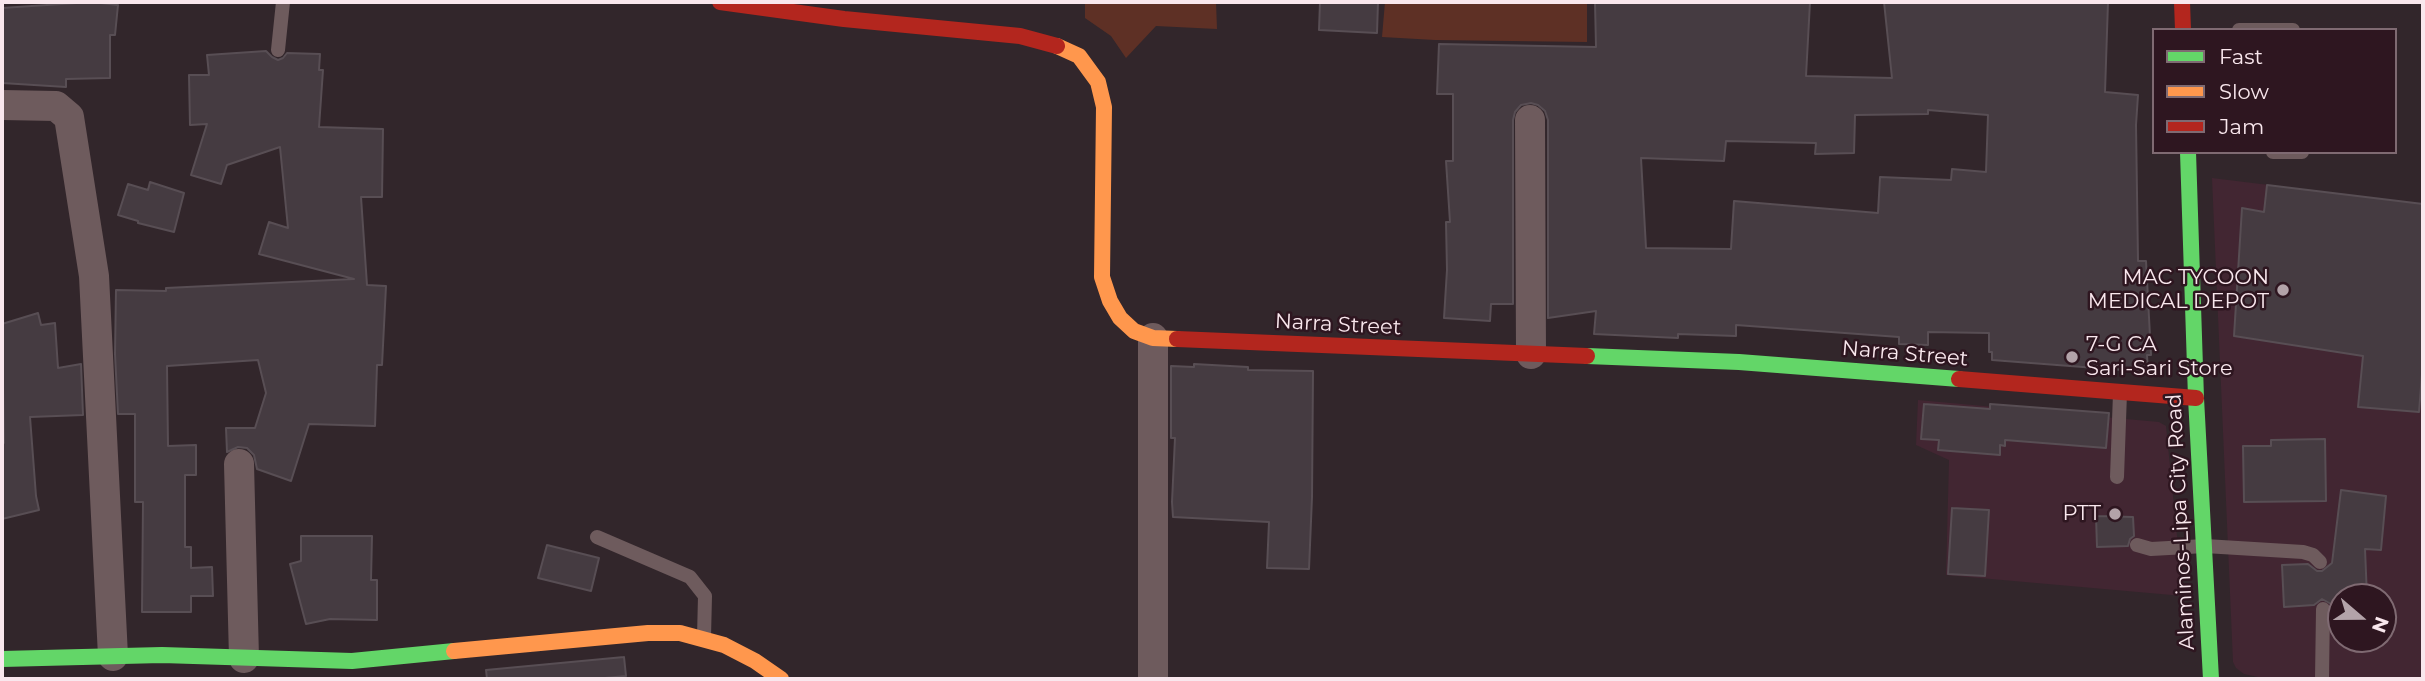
<!DOCTYPE html>
<html>
<head>
<meta charset="utf-8">
<style>
  body { margin:0 }
  #map { position:relative; width:2425px; height:681px; overflow:hidden; background:#32262b; font-family:Montserrat,sans-serif }
  canvas { display:block }
  .frame { position:absolute; inset:0; border:4px solid #f9e7ed; pointer-events:none }
  .legend { position:absolute; left:2152px; top:28px; width:245px; height:126px; box-sizing:border-box; background:#2e1620; border:2px solid #7f6a72; margin:0; padding:9px 12px; list-style:none; font-size:21px; color:#f9e7ed }
  .legend li { display:flex; align-items:center; gap:14px; height:35px }
  .legend b { width:35px; border:2px solid #7f6a72 }
  .north { position:absolute; left:2327px; top:583px; width:70px; height:70px; box-sizing:border-box; background:#2e1620; border:2px solid #7f6a72; border-radius:50%; rotate:110deg; font-size:19px; font-weight:700; line-height:28px; text-align:center; color:#f9e7ed }
  .north::after { content:''; display:block; margin:auto; width:24px; height:32px; background:#b3a3a9; clip-path:polygon(50% 0,100% 100%,50% 72%,0 100%) }
</style>
</head>
<body>
<div id="map">
<canvas width="2425" height="681"></canvas>
<div class="frame"></div>
<ul class="legend">
<li><b style="height:9px;background:#63d668"></b>Fast</li>
<li><b style="height:9px;background:#ff974d"></b>Slow</li>
<li><b style="height:9px;background:#b3261e"></b>Jam</li>
</ul>
<div class="north">N</div>
</div>
<script>
const ctx = document.querySelector('canvas').getContext('2d');
ctx.lineJoin = 'round';
function fill(path, color) {
  ctx.fillStyle = color;
  ctx.fill(path, 'evenodd');
}
function shape(rows) {
  const path = new Path2D();
  for (const r of rows) {
    path.moveTo(r[0], r[1]);
    for (let i = 2; i < r.length; i += 2) path.lineTo(r[i], r[i + 1]);
  }
  return path;
}
function strokePath(path, color, width, dash) {
  ctx.strokeStyle = color;
  ctx.lineWidth = width;
  ctx.lineCap = dash ? 'butt' : 'round';
  ctx.setLineDash(dash || []);
  ctx.stroke(path);
}
function drawText(font, color, halo, rows, align = 'center') {
  ctx.font = font + ' Montserrat,sans-serif';
  ctx.lineWidth = 5;
  ctx.setLineDash([]);
  ctx.textBaseline = 'middle';
  ctx.strokeStyle = halo;
  ctx.fillStyle = color;
  for (const [text, x, y, turn = 0] of rows) {
    ctx.save();
    ctx.translate(x, y);
    ctx.rotate((+turn || 0) * Math.PI / 180);
    ctx.textAlign = isNaN(turn) ? turn : align;
    if (halo) ctx.strokeText(text, 0, 0);
    ctx.fillText(text, 0, 0);
    ctx.restore();
  }
}
const built = shape([
  [2212,178,2423,204,2423,679,2267,679,2244,674,2236,668,2233,662],
  [2341,597,2383,597,2383,639,2341,639],
  [1918,400,2159,422,2166,426,2183,596,1946,575,1949,460,1916,445]
]);
const green = shape([
  [1085,2,1216,2,1217,29,1156,26,1126,58,1111,36,1085,18],
  [1385,2,1587,2,1587,42,1435,40,1382,37]
]);
const building = shape([
  [92,2,118,5,115,35,110,35,110,78,66,79,66,87,2,83,2,8,92,2],
  [1320,2,1378,2,1377,33,1319,30,1320,2],
  [1595,2,1810,2,1806,76,1892,78,1884,2,2108,2,2105,92,2138,95,2136,125,2138,261,2146,261,2151,355,2147,355,2148,372,1992,360,1992,352,1989,352,1989,333,1928,332,1928,345,1899,344,1899,337,1736,325,1736,336,1678,334,1678,338,1594,334,1596,311,1548,318,1548,120,1545,111,1538,105,1531,103,1521,105,1515,112,1513,120,1513,304,1491,304,1490,321,1444,318,1447,270,1446,222,1450,222,1446,161,1453,161,1453,94,1437,94,1439,44,1596,47,1595,2],
  [1928,110,1988,115,1986,172,1952,169,1951,180,1880,177,1878,213,1734,201,1731,249,1646,248,1641,158,1724,161,1726,141,1816,143,1815,154,1854,153,1855,115,1928,114,1928,110],
  [266,51,272,57,278,60,283,58,287,53,320,54,319,70,323,70,319,127,383,129,382,197,361,197,367,285,386,286,382,365,377,365,375,426,309,424,291,481,257,469,254,455,247,448,238,447,227,452,226,428,255,428,266,393,258,360,167,366,168,446,196,445,196,475,185,475,185,547,191,547,191,568,212,567,213,596,191,596,191,612,142,612,143,502,135,502,135,414,118,414,115,354,116,290,166,291,166,288,354,279,259,254,269,222,288,228,280,147,227,165,221,184,191,175,207,124,190,125,189,75,209,75,207,55,266,51],
  [150,182,184,193,174,232,138,223,138,221,118,215,128,184,148,190,150,182],
  [2267,185,2423,204,2423,361,2419,412,2358,407,2363,356,2234,336,2242,208,2264,212,2267,185],
  [38,313,41,325,55,323,58,368,81,364,83,415,30,417,36,496,39,510,2,519,2,443,4,443,2,324,38,313],
  [1194,364,1248,367,1248,370,1313,371,1312,497,1309,569,1267,568,1269,522,1173,517,1172,502,1175,438,1171,438,1171,366,1194,367,1194,364],
  [1924,404,1990,409,1990,404,2109,413,2106,448,2005,440,2005,446,2000,445,2000,455,1938,450,1939,440,1921,439,1924,404],
  [2325,439,2326,501,2244,502,2243,446,2271,446,2271,440,2325,439],
  [2341,490,2386,496,2381,550,2365,549,2367,597,2341,597,2341,604,2331,604,2322,599,2314,605,2284,607,2282,565,2308,564,2317,571,2322,571,2332,563,2341,490],
  [1952,508,1989,510,1985,576,1948,574,1952,508],
  [2096,516,2133,517,2134,536,2130,539,2128,546,2097,547,2096,516],
  [301,536,372,536,371,580,377,580,377,620,330,619,306,624,290,564,301,561,301,536],
  [547,545,599,558,591,591,538,578,547,545],
  [624,657,626,676,594,679,487,679,486,670,624,657]
]);
const lane = shape([
  [2239,30,2293,30],
  [278,50,283,2],
  [2273,152,2302,152],
  [2117,477,2120,393],
  [597,537,690,577,705,596,704,637],
  [2137,545,2151,549,2205,546,2303,552,2313,555,2320,562],
  [2322,679,2323,609]
]);
const street = shape([
  [2,105,56,106,69,117,94,276,113,656],
  [1530,120,1531,354],
  [239,464,244,658],
  [1153,679,1153,338]
]);
const fast = shape([
  [2188,152,2196,398,2211,679],
  [1587,356,1739,362,1959,379],
  [2,659,162,655,352,661,454,651]
]);
const slow = shape([
  [1057,46,1079,56,1098,82,1104,107,1102,277,1110,301,1120,318,1134,331,1153,338,1177,339],
  [454,651,648,633,680,633,724,645,755,661,781,679]
]);
const jam = shape([
  [720,2,844,19,1020,36,1057,46],
  [2182,2,2183,30],
  [1177,339,1587,356],
  [1959,379,2196,398]
]);
const markers = [
  [2283,290,7,"#b3a3a9"],
  [2072,357,7,"#b3a3a9"],
  [2115,514,7,"#b3a3a9"]
];
const poiNames = [
  ["MAC TYCOON",2269,278],
  ["MEDICAL DEPOT",2269,302],
  ["7-G CA",2086,345,"left"],
  ["Sari-Sari Store",2086,369,"left"],
  ["PTT",2101,514]
];
const streetNames = [
  ["Narra Street",1338,325,3],
  ["Narra Street",1905,354,5],
  ["Alaminos-Lipa City Road",2181,522,-93]
];
fill(built, '#422632');
fill(green, '#5e3025');
fill(building, '#453b41');
strokePath(building, '#584e54', 2);
strokePath(lane, '#6e5b5d', 14);
strokePath(street, '#6e5b5d', 30);
strokePath(fast, '#63d668', 16);
strokePath(slow, '#ff974d', 16);
strokePath(jam, '#b3261e', 16);
for (const [x, y, r, color] of markers) {
  const dot = new Path2D();
  dot.arc(x, y, r, 0, 2 * Math.PI);
  ctx.fillStyle = color;
  ctx.fill(dot);
  strokePath(dot, '#2e1620', 2.5);
}
drawText('21px', '#f9e7ed', '#2e1620', poiNames, 'right');
drawText('21px', '#f9e7ed', '#2e1620', streetNames);
</script>
</body>
</html>
